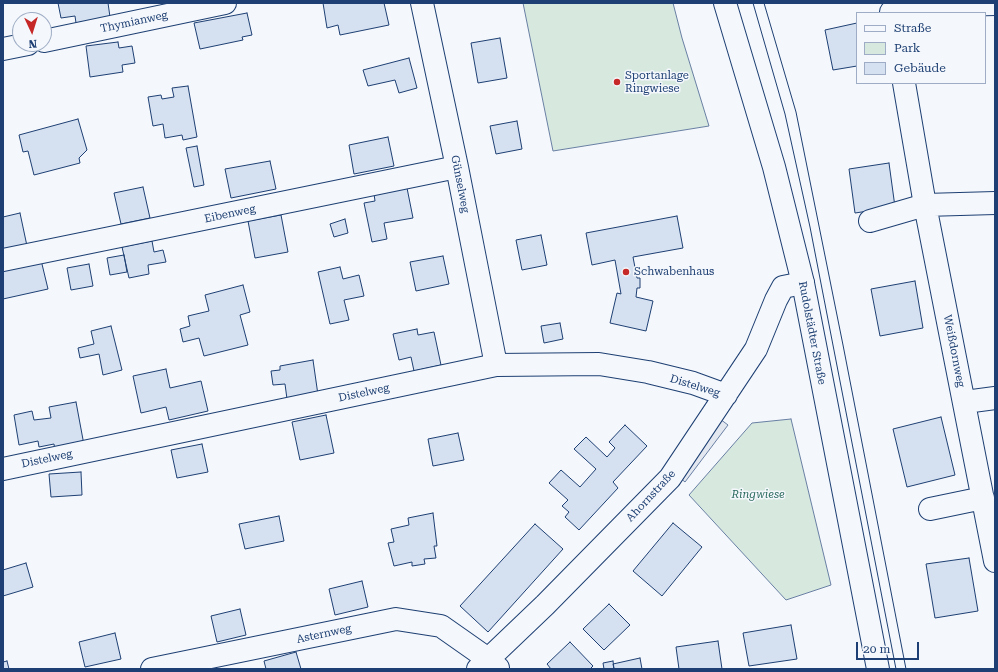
<!DOCTYPE html>
<html>
<head>
<meta charset="utf-8">
<style>
  body { margin:0 }
  #map { position:relative; width:998px; height:672px; overflow:hidden; background:#f4f7fb; font-family:"Roboto Serif",serif }
  canvas { display:block }
  .frame { position:absolute; inset:0; border:4px solid #1d3f73; pointer-events:none }
  .legend { position:absolute; left:856px; top:12px; width:130px; height:72px; box-sizing:border-box; background:#f4f7fb; border:1px solid #9eadc5; margin:0; padding:5px 7px; list-style:none; font-size:12px; color:#1d3f73 }
  .legend li { display:flex; align-items:center; gap:8px; height:20px }
  .legend b { width:20px; border:1px solid #9eadc5 }
  .north { position:absolute; left:12px; top:12px; width:40px; height:40px; box-sizing:border-box; background:#f4f7fb; border:1px solid #9eadc5; border-radius:50%; rotate:176deg; font-size:11px; font-weight:700; line-height:16px; text-align:center; color:#1d3f73 }
  .north::after { content:''; display:block; margin:auto; width:14px; height:18px; background:#c62828; clip-path:polygon(50% 0,100% 100%,50% 72%,0 100%) }
  .scale { position:absolute; left:856px; top:642px; width:63px; height:18px; box-sizing:border-box; border:2px solid #1d3f73; border-top:0; padding-left:5px; font-size:12px; line-height:14px; white-space:nowrap; color:#1d3f73; -webkit-text-stroke:3px #f4f7fb; paint-order:stroke }
</style>
</head>
<body>
<div id="map">
<canvas width="998" height="672"></canvas>
<div class="frame"></div>
<ul class="legend">
<li><b style="height:5px;background:#f4f7fb"></b>Straße</li>
<li><b style="height:11px;background:#d7e8df"></b>Park</li>
<li><b style="height:11px;background:#d5e0f0"></b>Gebäude</li>
</ul>
<div class="north">N</div>
<div class="scale">20 m</div>
</div>
<script>
const ctx = document.querySelector('canvas').getContext('2d');
ctx.lineJoin = 'round';
function fill(path, color) {
  ctx.fillStyle = color;
  ctx.fill(path, 'evenodd');
}
function shape(rows) {
  const path = new Path2D();
  for (const r of rows) {
    path.moveTo(r[0], r[1]);
    for (let i = 2; i < r.length; i += 2) path.lineTo(r[i], r[i + 1]);
  }
  return path;
}
function strokePath(path, color, width, dash) {
  ctx.strokeStyle = color;
  ctx.lineWidth = width;
  ctx.lineCap = dash ? 'butt' : 'round';
  ctx.setLineDash(dash || []);
  ctx.stroke(path);
}
function drawText(font, color, halo, rows, align = 'center') {
  ctx.font = font + ' "Roboto Serif",serif';
  ctx.lineWidth = 3;
  ctx.setLineDash([]);
  ctx.textBaseline = 'middle';
  ctx.strokeStyle = halo;
  ctx.fillStyle = color;
  for (const [text, x, y, turn = 0] of rows) {
    ctx.save();
    ctx.translate(x, y);
    ctx.rotate((+turn || 0) * Math.PI / 180);
    ctx.textAlign = isNaN(turn) ? turn : align;
    if (halo) ctx.strokeText(text, 0, 0);
    ctx.fillText(text, 0, 0);
    ctx.restore();
  }
}
const green = shape([
  [523,3,673,3,682,38,709,126,553,151,523,3],
  [791,419,831,585,786,600,689,495,752,423,791,419]
]);
const parking = shape([
  [720,419,728,425,685,482,678,476,720,419]
]);
const building = shape([
  [58,3,108,3,110,17,76,23,75,16,61,18,58,3],
  [323,3,384,3,389,25,340,35,338,25,327,28,323,3],
  [247,13,252,35,242,37,243,40,200,49,194,23,247,13],
  [857,23,857,66,833,70,825,30,857,23],
  [500,38,507,78,478,83,471,43,500,38],
  [118,42,119,48,132,46,135,63,122,65,123,72,90,77,86,46,118,42],
  [409,58,417,88,399,93,395,80,368,86,363,70,409,58],
  [188,86,197,137,183,140,182,135,165,138,163,124,153,126,148,97,161,95,162,99,174,97,172,88,188,86],
  [78,119,87,150,79,158,80,163,34,175,28,151,23,152,19,135,78,119],
  [517,121,522,149,496,154,490,126,517,121],
  [388,137,394,166,354,174,349,145,388,137],
  [197,146,204,185,194,187,186,148,197,146],
  [270,161,276,189,231,198,225,169,270,161],
  [889,163,895,207,855,213,849,169,889,163],
  [143,187,150,218,121,224,114,193,143,187],
  [407,188,413,218,384,223,387,239,372,242,364,203,375,201,374,194,407,188],
  [20,213,27,246,3,250,3,217,20,213],
  [281,215,288,252,255,258,248,221,281,215],
  [677,216,683,248,633,257,637,278,640,278,640,288,637,288,636,297,653,301,646,331,610,323,617,293,621,294,615,260,592,265,586,233,677,216],
  [345,219,348,233,334,237,330,224,345,219],
  [541,235,547,265,522,270,516,240,541,235],
  [152,241,154,252,163,250,166,262,148,265,149,274,129,278,122,247,152,241],
  [124,255,127,272,110,275,107,258,124,255],
  [443,256,449,284,416,291,410,262,443,256],
  [41,260,48,289,3,299,3,269,41,260],
  [89,264,93,286,71,290,67,268,89,264],
  [340,267,343,279,359,275,364,296,344,300,349,320,330,324,318,272,340,267],
  [915,281,923,328,880,336,871,289,915,281],
  [243,285,250,312,240,315,248,345,204,356,199,338,183,342,180,329,190,326,188,316,209,311,205,295,243,285],
  [560,323,563,339,544,343,541,326,560,323],
  [111,326,122,370,103,375,99,354,80,358,78,348,94,344,91,331,111,326],
  [417,329,418,335,434,332,441,365,414,371,411,357,399,360,393,334,417,329],
  [313,360,318,395,287,399,285,384,273,385,271,371,280,370,280,366,313,360],
  [166,369,170,388,201,381,208,411,169,420,166,407,141,413,133,376,166,369],
  [76,402,84,445,55,451,54,444,39,447,38,441,19,445,14,415,32,411,34,420,51,418,49,407,76,402],
  [326,415,334,453,300,460,292,422,326,415],
  [941,417,955,475,907,487,893,429,941,417],
  [625,425,647,446,613,482,618,488,579,530,565,517,569,512,562,506,568,500,549,483,561,470,580,487,596,469,574,449,586,437,607,457,615,448,609,442,625,425],
  [458,433,464,460,433,466,428,439,458,433],
  [202,444,208,472,177,478,171,450,202,444],
  [81,472,82,495,51,497,49,474,81,472],
  [433,513,437,546,434,546,436,558,424,559,425,564,412,566,412,562,394,566,388,543,394,542,391,529,409,525,408,518,433,513],
  [279,516,284,541,245,549,239,524,279,516],
  [673,523,702,547,662,596,633,571,673,523],
  [535,524,563,549,488,632,460,606,535,524],
  [969,558,978,611,935,618,926,564,969,558],
  [26,563,33,587,3,596,3,570,26,563],
  [362,581,368,607,335,615,329,589,362,581],
  [609,604,630,625,604,650,583,629,609,604],
  [240,609,246,635,217,642,211,616,240,609],
  [791,625,797,659,749,666,743,633,791,625],
  [115,633,121,659,85,667,79,642,115,633],
  [718,641,722,669,679,669,676,647,718,641],
  [570,642,593,666,590,669,551,669,547,664,570,642],
  [296,652,301,669,266,669,264,661,296,652],
  [640,658,642,669,614,669,613,664,640,658],
  [7,661,9,669,3,669,3,662,7,661],
  [613,661,614,669,604,669,603,663,613,661]
]);
const minor = shape([
  [422,3,457,167,496,365],
  [891,12,957,5,995,4],
  [44,41,225,3],
  [3,49,28,44],
  [904,83,925,205,995,561],
  [870,221,925,205,995,203],
  [3,260,457,167],
  [965,402,995,398],
  [3,469,496,365,599,364,648,372,693,383,726,395],
  [930,509,983,498],
  [152,669,396,619,441,626,488,659,498,668],
  [478,669,545,605,670,478,756,349,776,300,783,287,803,283]
]);
const major = shape([
  [725,3,774,167,803,283,878,669]
]);
const tram = shape([
  [753,3,785,114,810,227,896,669],
  [764,3,796,112,843,345,906,669]
]);
const markers = [
  [617,82,4,"#c62828"],
  [626,272,4,"#c62828"]
];
const streetNames = [
  ["Thymianweg",134,22,-12],
  ["Günselweg",460,184,79],
  ["Eibenweg",230,214,-12],
  ["Rudolstädter Straße",812,333,79],
  ["Weißdornweg",954,351,79],
  ["Distelweg",695,386,17],
  ["Distelweg",364,393,-12],
  ["Distelweg",47,459,-12],
  ["Ahornstraße",651,496,-47],
  ["Asternweg",324,634,-12]
];
const poiNames = [
  ["Sportanlage",625,76],
  ["Ringwiese",625,89],
  ["Schwabenhaus",634,272]
];
const parkNames = [
  ["Ringwiese",758,495]
];
fill(green, '#d7e8df');
strokePath(green, '#687fa3', 1);
fill(parking, '#e3e8f0');
strokePath(parking, '#687fa3', 1);
fill(building, '#d5e0f0');
strokePath(building, '#1d3f73', 1);
strokePath(minor, '#1d3f73', 24);
strokePath(major, '#1d3f73', 24);
strokePath(minor, '#f4f7fb', 22);
strokePath(major, '#f4f7fb', 22);
strokePath(tram, '#1d3f73', 1);
for (const [x, y, r, color] of markers) {
  const dot = new Path2D();
  dot.arc(x, y, r, 0, 2 * Math.PI);
  ctx.fillStyle = color;
  ctx.fill(dot);
  strokePath(dot, '#f4f7fb', 1.5);
}
drawText('11px', '#1d3f73', '#f4f7fb', streetNames);
drawText('11px', '#1d3f73', '#f4f7fb', poiNames, 'left');
drawText('italic 11px', '#2c6c60', '#f4f7fb', parkNames);
</script>
</body>
</html>
